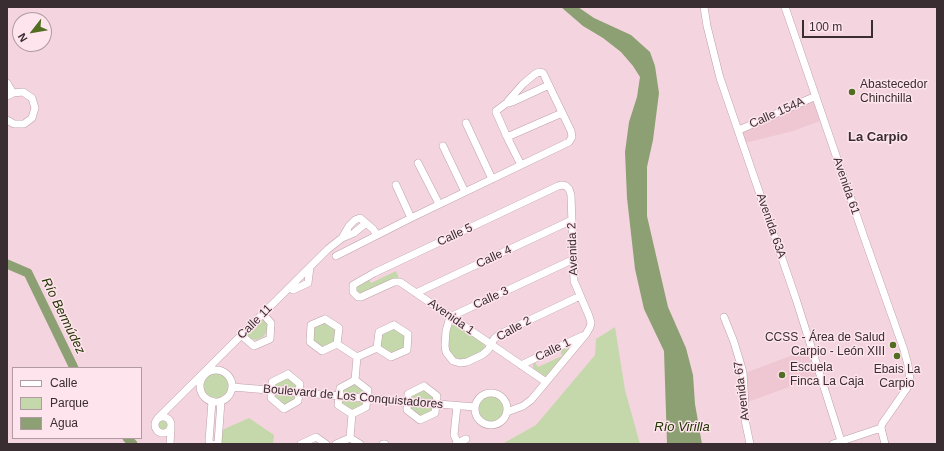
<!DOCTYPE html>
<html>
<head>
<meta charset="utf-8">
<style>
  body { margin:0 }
  #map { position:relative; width:944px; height:451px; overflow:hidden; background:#f4d5df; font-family:Helvetica,sans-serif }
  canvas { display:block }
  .frame { position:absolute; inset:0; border:8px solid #392d31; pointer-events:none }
  .legend { position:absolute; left:12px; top:367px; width:130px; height:72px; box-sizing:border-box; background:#fee4ec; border:1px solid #af9ba1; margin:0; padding:5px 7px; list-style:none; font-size:12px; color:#392d31 }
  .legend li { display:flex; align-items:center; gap:8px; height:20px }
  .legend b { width:20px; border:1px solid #af9ba1 }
  .north { position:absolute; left:12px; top:12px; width:40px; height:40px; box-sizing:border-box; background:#fee4ec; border:1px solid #af9ba1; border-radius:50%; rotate:239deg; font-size:11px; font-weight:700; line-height:16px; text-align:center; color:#392d31 }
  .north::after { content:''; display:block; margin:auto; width:14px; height:18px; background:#516e23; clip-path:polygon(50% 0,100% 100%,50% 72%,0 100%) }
  .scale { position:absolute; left:802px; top:20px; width:71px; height:18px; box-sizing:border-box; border:2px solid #392d31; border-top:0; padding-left:5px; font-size:12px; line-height:14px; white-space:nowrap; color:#392d31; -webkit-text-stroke:3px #fee4ec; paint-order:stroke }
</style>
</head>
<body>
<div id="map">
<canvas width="944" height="451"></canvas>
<div class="frame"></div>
<ul class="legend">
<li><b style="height:5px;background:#fff"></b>Calle</li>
<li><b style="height:11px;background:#c4d8ab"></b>Parque</li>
<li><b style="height:11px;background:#8ca073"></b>Agua</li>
</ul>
<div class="north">N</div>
<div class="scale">100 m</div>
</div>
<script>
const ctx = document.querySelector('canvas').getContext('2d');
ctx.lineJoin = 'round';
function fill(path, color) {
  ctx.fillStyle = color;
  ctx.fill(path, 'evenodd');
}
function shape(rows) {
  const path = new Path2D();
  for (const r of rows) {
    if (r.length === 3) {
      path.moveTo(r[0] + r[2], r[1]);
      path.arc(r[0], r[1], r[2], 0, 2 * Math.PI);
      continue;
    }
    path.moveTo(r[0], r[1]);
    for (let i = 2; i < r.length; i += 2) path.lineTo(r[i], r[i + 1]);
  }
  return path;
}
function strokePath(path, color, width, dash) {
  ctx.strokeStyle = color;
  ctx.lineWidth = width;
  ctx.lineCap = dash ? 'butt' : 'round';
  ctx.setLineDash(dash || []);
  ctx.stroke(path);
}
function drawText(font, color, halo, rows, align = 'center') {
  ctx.font = font + ' Helvetica,sans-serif';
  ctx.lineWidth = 3;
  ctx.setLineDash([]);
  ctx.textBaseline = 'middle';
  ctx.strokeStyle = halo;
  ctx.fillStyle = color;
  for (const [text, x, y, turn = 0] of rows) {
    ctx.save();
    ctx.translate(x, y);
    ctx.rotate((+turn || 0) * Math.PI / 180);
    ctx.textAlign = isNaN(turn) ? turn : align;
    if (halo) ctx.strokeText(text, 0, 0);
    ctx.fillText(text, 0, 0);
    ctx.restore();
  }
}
const built = shape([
  [813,100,820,121,793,131,745,143,742,131],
  [809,349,819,376,748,402,745,373]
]);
const green = shape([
  [396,271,399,278,394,279,359,295,354,287,369,279,371,283],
  [264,318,268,325,266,333,263,337,256,340,248,338,245,335],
  [325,323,336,329,334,342,323,348,312,340,314,328],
  [455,324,484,344,485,346,482,352,462,361,451,357,447,348,449,328,451,326],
  [615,327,625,390,640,444,502,444,536,425,595,355,596,339],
  [394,328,405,336,404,349,391,355,381,348,381,334],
  [569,347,569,349,546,376,543,376,533,368,533,364,535,362,538,367,562,356,560,350],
  [216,385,13],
  [287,378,296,384,297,387,295,389,276,387,274,385,275,384],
  [355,384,364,390,365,392,363,394,344,393,342,391],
  [423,390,433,396,434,398,432,400,413,398,411,396],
  [275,395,294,396,296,399,284,405,273,396],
  [491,409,13],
  [343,401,362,402,364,404,352,411,342,404,341,402],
  [412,406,431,408,432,410,431,412,421,417,410,408],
  [249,418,274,435,273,444,222,444,222,430],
  [163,425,6]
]);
const water = shape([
  [561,7,578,7,594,18,631,35,650,52,655,66,659,93,653,140,647,167,647,216,668,307,686,348,693,375,695,404,702,444,667,444,664,351,644,309,635,269,627,198,625,152,629,122,637,97,640,77,633,66,621,52,603,38,583,26]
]);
const stream = shape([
  [129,444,130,442]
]);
const river = shape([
  [7,264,28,273,74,368],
  [127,438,133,444]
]);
const minor = shape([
  [704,7,707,26,720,78,796,299,842,444],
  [785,7,864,237,904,350,908,365,910,380,907,388,882,424,881,428],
  [7,83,13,93],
  [7,96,13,93,23,92,32,98,35,108,32,118,24,124,14,124,7,120],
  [508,102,496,111,496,112,507,137,562,113],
  [466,123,492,179],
  [739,130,816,96],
  [507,137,521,165],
  [443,146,465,192],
  [418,163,439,204],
  [396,185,411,218],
  [342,238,354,233,366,223],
  [336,256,411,218,569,142,572,137,571,131,544,75,543,73,539,72,535,74,523,84,508,101,509,103,512,102,549,85],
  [574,259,450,317,446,331,445,346,446,352,453,361,460,363,467,362,482,355,488,350,494,339,500,334,580,296],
  [290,287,293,290,308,283,310,267],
  [416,293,572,220],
  [724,317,734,342,743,372,745,405,744,415,750,444],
  [325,319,339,328,337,344,322,351,310,342,311,325,325,319],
  [394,325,408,334,407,350,391,357,377,348,379,332,394,325],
  [241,335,254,346,270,339,271,323,263,314],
  [337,344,357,357],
  [521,365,582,336],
  [216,386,16],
  [288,374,300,384,298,401,284,409,271,398,272,382,288,374],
  [355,380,368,390,366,407,352,414,338,405,339,397,340,388,355,380],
  [355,380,357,357,377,348],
  [424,386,437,396,435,413,420,420,407,410,408,394,424,386],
  [232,387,475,407],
  [491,409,16],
  [457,406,454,435,458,443],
  [507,412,523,406,531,400,537,393,586,334,590,327,591,323,589,316,574,281,571,195,569,189,566,186,562,185,558,186,374,273,353,285,353,292,358,297,361,297,394,282,400,282,546,382],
  [163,425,8],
  [158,418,328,249,342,238,349,226,355,220,360,218,373,229,377,235],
  [881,428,885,444],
  [350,438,360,444],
  [170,444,171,428],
  [211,444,209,441,212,401],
  [216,444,218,443,221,401],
  [301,444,316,437,326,444],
  [336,444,350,438,352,414],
  [383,444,385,444],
  [456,444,466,439],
  [833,444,881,428]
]);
const markers = [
  [852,92,4,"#516e23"],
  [893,345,4,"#516e23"],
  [897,356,4,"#516e23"],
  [782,375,4,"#516e23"]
];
const poiNames = [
  ["Abastecedor",860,85],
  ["Chinchilla",860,99],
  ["CCSS - Área de Salud",885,338,"right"],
  ["Carpio - León XIII",885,352,"right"],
  ["Escuela",790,368],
  ["Finca La Caja",790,382],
  ["Ebais La",897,370,"center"],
  ["Carpio",897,384,"center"]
];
const streetNames = [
  ["Calle 154A",777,113,-24],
  ["Avenida 61",846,186,71],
  ["Avenida 63A",771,226,71],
  ["Calle 5",455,235,-25],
  ["Avenida 2",573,249,-92],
  ["Calle 4",494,257,-25],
  ["Calle 3",491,298,-25],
  ["Avenida 1",451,317,35],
  ["Calle 11",255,322,-45],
  ["Calle 2",514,329,-29],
  ["Calle 1",553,350,-26],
  ["Avenida 67",742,391,-97],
  ["Boulevard de Los Conquistadores",353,397,5]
];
const neighbourhoodNames = [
  ["La Carpio",878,137]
];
const waterNames = [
  ["Río Bermúdez",63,316,64],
  ["Río Virilla",682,427]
];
fill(built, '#eec7d3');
fill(green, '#c4d8ab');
fill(water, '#8ca073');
strokePath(stream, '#8ca073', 1.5);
strokePath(river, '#8ca073', 9);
strokePath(minor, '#bea0aa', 8);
strokePath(minor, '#fff', 7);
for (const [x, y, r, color] of markers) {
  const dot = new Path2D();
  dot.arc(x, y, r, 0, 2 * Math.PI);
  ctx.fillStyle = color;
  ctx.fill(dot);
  strokePath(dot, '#fee4ec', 1.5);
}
drawText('12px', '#392d31', '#fee4ec', poiNames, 'left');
drawText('12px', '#392d31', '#fee4ec', streetNames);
drawText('bold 13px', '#392d31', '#fee4ec', neighbourhoodNames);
drawText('italic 13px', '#223400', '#fee4ec', waterNames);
</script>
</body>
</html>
